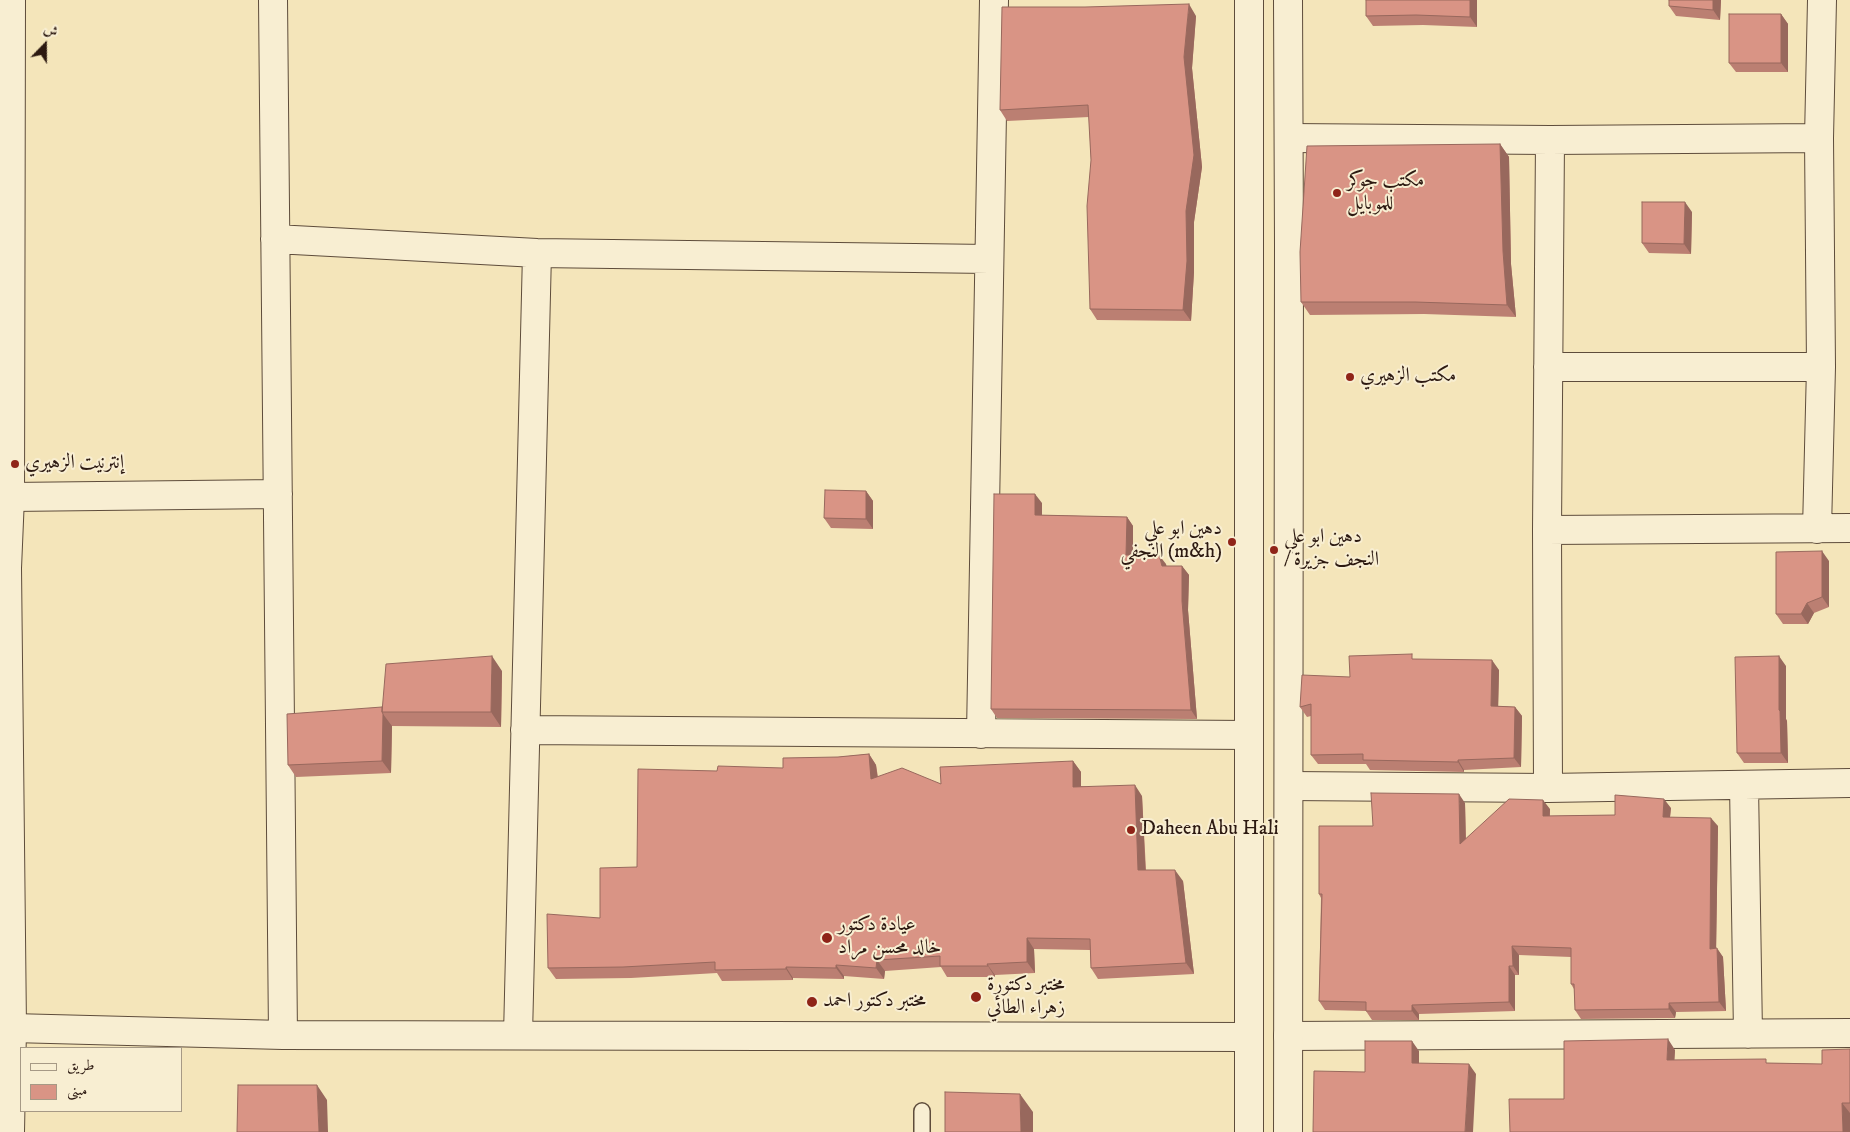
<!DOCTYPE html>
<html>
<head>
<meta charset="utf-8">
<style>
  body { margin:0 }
  #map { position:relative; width:1850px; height:1132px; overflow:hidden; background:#f4e5ba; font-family:"IM FELL DW Pica",Amiri,serif }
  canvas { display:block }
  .legend { position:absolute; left:20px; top:1047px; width:162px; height:65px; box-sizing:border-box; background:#f8eed2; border:1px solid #a69985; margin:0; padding:6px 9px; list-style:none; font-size:15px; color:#2c1911 }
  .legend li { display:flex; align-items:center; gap:10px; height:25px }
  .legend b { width:25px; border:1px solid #a69985 }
  .north { position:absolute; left:20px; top:20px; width:50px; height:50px; -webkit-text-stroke:4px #f8eed2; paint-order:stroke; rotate:22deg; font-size:14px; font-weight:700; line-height:20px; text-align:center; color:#2c1911 }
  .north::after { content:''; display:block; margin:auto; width:18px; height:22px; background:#2c1911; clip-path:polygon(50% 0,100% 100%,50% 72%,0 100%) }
</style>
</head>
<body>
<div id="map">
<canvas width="1850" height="1132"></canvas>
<ul class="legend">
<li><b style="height:6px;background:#f8eed2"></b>طريق</li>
<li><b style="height:14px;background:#d99485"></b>مبنى</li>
</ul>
<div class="north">ش</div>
</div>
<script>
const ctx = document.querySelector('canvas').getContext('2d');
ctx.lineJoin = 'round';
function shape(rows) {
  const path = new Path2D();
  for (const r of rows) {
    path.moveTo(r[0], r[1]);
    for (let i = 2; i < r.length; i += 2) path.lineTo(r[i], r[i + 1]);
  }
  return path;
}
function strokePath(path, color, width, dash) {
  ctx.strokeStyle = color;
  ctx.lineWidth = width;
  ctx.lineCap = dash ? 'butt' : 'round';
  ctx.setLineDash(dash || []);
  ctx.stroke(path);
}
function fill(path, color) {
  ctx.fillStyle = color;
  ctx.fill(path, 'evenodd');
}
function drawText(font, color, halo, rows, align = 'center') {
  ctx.font = font + ' "IM FELL DW Pica",Amiri,serif';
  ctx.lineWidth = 4;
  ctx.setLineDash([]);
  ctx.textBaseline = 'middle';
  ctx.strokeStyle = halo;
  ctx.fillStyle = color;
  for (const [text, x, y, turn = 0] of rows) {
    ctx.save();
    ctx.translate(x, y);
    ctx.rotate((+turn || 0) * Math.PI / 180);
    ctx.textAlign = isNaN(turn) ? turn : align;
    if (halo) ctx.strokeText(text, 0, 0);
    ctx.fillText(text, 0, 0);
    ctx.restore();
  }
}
const service = shape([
  [922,1132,922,1111]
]);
const minor = shape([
  [273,0,283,1035],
  [1289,138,1550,140,1819,138],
  [275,239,537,253,989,259],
  [1548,367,1821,367],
  [10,497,278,494],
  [1817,529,1821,367,1819,138,1822,0],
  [1547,530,1850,528],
  [525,730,1249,735],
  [981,734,994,0],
  [1744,785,1748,1034],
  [1289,786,1548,788,1850,783],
  [1548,788,1547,530,1550,140],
  [12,1028,283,1035,1249,1037],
  [518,1035,537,253],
  [1288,1036,1850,1033]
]);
const tertiary = shape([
  [1288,0,1289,245,1288,1132],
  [10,1132,12,1028,7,568,10,497,11,0],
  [1249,1132,1249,0]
]);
const wall = shape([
  [1366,0,1477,0,1477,27,1423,25,1373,26,1366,16],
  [1669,0,1721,0,1720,20,1676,16,1669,6],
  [1781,14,1788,24,1788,72,1736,72,1729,63],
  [1196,16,1192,68,1202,167,1194,222,1194,272,1191,321,1097,320,1090,309,1091,160,1089,117,1007,121,1000,110],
  [1500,144,1509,157,1511,264,1516,317,1424,314,1310,315,1301,302],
  [1692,212,1691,254,1649,253,1642,243],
  [866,491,873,501,873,529,831,528,824,518],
  [1042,503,1042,515,1127,517,1133,526,1133,555,1166,564,1166,566,1182,566,1189,575,1188,610,1197,719,997,718,991,709],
  [1829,561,1829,607,1814,613,1808,624,1783,624,1776,614],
  [1416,659,1499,670,1498,706,1515,707,1522,716,1521,767,1464,770,1464,772,1370,770,1366,764,1318,764,1311,755,1311,716,1307,717,1300,707,1350,677],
  [1786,666,1786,719,1787,721,1788,763,1744,763,1737,753],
  [502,671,501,727,392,726,391,773,296,777,288,765,382,707],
  [869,754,876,765,878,777,941,784,1073,761,1081,772,1081,786,1142,796,1146,870,1183,881,1194,974,1098,979,1091,968,1090,950,1034,949,1035,973,995,975,995,977,947,977,941,967,885,971,884,979,844,976,844,979,793,978,793,980,722,981,717,973,631,978,556,979,548,968,600,918,637,867,717,771,783,768,838,757],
  [1465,803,1466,839,1550,809,1550,816,1615,815,1671,808,1670,817,1718,826,1716,948,1723,957,1726,1011,1676,1012,1675,1018,1581,1019,1575,1010,1574,989,1571,984,1571,957,1519,955,1519,975,1515,975,1515,1011,1419,1014,1419,1020,1372,1020,1366,1011,1325,1010,1319,1001,1321,898,1319,894,1373,826],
  [1850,1049,1850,1113,1564,1099,1675,1050,1674,1060,1769,1063,1822,1064]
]);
const shadedWall = shape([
  [1470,0,1477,0,1477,27,1470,17],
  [1713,0,1721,0,1720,20,1713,10],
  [1189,4,1196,16,1192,68,1202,167,1194,222,1194,272,1191,321,1183,310,1184,57],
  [1781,14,1788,24,1788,72,1781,63],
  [1500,144,1509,157,1511,264,1516,317,1507,305,1503,251],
  [1685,202,1692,212,1691,254,1684,244],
  [866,491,873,501,873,529,866,519],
  [1035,494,1042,503,1042,524,1035,515],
  [1127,517,1133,526,1133,564,1126,555],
  [1822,551,1829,561,1829,607,1822,597],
  [1159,555,1166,564,1169,575,1162,566],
  [1182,566,1189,575,1188,610,1197,719,1191,710,1182,601],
  [1807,603,1814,613,1808,624,1801,614],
  [492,656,502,671,501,727,491,712],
  [1779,656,1786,666,1786,719,1787,721,1788,763,1781,753,1779,710],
  [1492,660,1499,670,1498,715,1491,706],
  [1515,707,1522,716,1521,767,1514,758],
  [383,714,392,726,391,773,382,761],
  [869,754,876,765,879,790,871,779],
  [1458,760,1464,770,1464,772,1458,762],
  [1073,761,1081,772,1081,798,1073,787],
  [1135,785,1142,796,1146,881,1138,870],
  [1459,794,1465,803,1466,853,1460,844],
  [1664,799,1671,808,1669,826,1663,817],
  [1543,800,1550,809,1549,825,1543,816],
  [1711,818,1718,826,1716,957,1710,949],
  [1175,870,1183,881,1194,974,1186,963],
  [1027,938,1034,949,1035,973,1027,962],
  [1512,946,1519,955,1519,975,1513,966],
  [1717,948,1723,957,1726,1011,1719,1002],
  [877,960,885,971,884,979,876,968],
  [987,964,995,975,995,977,988,966],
  [836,965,844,976,844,979,836,968],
  [1509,966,1515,975,1515,1011,1509,1002],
  [786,967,793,978,793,980,786,969],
  [1669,1003,1676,1012,1675,1018,1669,1009],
  [1412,1005,1419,1014,1419,1020,1412,1011],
  [1668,1039,1675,1050,1674,1070,1667,1060],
  [1412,1041,1419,1051,1419,1073,1412,1063],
  [1469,1064,1476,1074,1473,1132,1465,1132],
  [317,1085,327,1100,328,1132,319,1132],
  [1020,1094,1033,1112,1033,1132,1021,1132],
  [1842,1103,1850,1113,1850,1132,1843,1132]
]);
const building = shape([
  [1366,0,1470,0,1470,17,1416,15,1366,16,1366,0],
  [1669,0,1713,0,1713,10,1669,6,1669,0],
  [1189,4,1184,57,1194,155,1186,211,1187,261,1183,310,1090,309,1087,206,1091,160,1088,105,1000,110,1002,7,1085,7,1189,4],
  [1729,14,1781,14,1781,63,1729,63,1729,14],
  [1500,144,1503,251,1507,305,1415,302,1301,302,1300,252,1307,146,1500,144],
  [1642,202,1685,202,1684,244,1642,243,1642,202],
  [825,490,866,491,866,519,824,518,825,490],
  [994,494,1035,494,1035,515,1127,517,1126,555,1159,555,1162,566,1182,566,1182,601,1191,710,991,709,994,494],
  [1822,551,1822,597,1807,603,1801,614,1776,614,1776,552,1822,551],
  [1412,654,1412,659,1492,660,1491,706,1515,707,1514,758,1458,760,1458,762,1363,760,1363,754,1311,755,1311,704,1300,707,1302,675,1350,677,1349,656,1412,654],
  [492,656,491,712,382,712,386,664,492,656],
  [1779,656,1779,710,1780,711,1781,753,1737,753,1735,657,1779,656],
  [382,707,382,712,383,714,382,761,288,765,287,714,382,707],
  [869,754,871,779,902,768,941,784,940,767,1073,761,1073,787,1135,785,1138,870,1175,870,1186,963,1091,968,1090,939,1027,938,1027,962,987,964,988,966,940,966,940,956,877,960,876,968,836,965,836,968,786,967,786,969,715,970,715,962,623,967,548,968,547,914,600,918,600,868,637,867,638,769,717,771,718,766,783,768,783,758,838,757,869,754],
  [1371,793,1459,794,1460,844,1509,799,1543,800,1543,816,1615,815,1615,795,1664,799,1663,817,1711,818,1710,949,1717,948,1719,1002,1669,1003,1669,1009,1575,1010,1574,984,1571,984,1571,948,1512,946,1513,966,1509,966,1509,1002,1412,1005,1412,1011,1366,1011,1366,1002,1319,1001,1322,894,1319,894,1319,826,1373,826,1371,793],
  [1668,1039,1667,1060,1766,1059,1766,1063,1822,1064,1822,1050,1850,1049,1850,1103,1842,1103,1843,1132,1510,1132,1509,1099,1564,1099,1564,1041,1668,1039],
  [1365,1041,1412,1041,1412,1063,1469,1064,1465,1132,1313,1132,1314,1071,1365,1072,1365,1041],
  [238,1085,317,1085,319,1132,237,1132,238,1085],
  [945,1092,1020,1094,1021,1132,945,1132,945,1092]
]);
const markers = [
  [1337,193,5,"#8f2418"],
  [1350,377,5,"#8f2418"],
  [15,464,5,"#8f2418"],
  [1232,542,5,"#8f2418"],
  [1274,550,5,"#8f2418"],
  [1131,830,5,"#8f2418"],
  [827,938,6,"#8f2418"],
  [976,997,6,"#8f2418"],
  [812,1002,6,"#8f2418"]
];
const poiNames = [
  ["مكتب جوكر",1347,182],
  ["للموبايل",1347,205],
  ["مكتب الزهيري",1360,377],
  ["إنترنيت الزهيري",25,464],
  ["دهين ابو علي",1222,530,"right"],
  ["النجفي (m&h)",1222,553,"right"],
  ["دهين ابو علي",1284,538],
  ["/ النجف جزيرة",1284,561],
  ["Daheen Abu Hali",1141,830],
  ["عيادة دكتور",838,926],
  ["خالد محسن مراد",838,949],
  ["مختبر دكتورة",987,986],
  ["زهراء الطائي",987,1009],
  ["مختبر دكتور احمد",823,1002]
];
strokePath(service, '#5e4c3b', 18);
strokePath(minor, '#5e4c3b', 30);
strokePath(tertiary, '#5e4c3b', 30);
strokePath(service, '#f8eed2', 15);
strokePath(minor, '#f8eed2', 28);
strokePath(tertiary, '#f8eed2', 28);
fill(wall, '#bb7f72');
fill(shadedWall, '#98685d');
fill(building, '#d99485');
strokePath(building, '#98685d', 1);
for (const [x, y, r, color] of markers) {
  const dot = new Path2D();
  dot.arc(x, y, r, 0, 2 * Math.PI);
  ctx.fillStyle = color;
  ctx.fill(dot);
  strokePath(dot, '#f8eed2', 2);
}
drawText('20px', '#2c1911', '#f8eed2', poiNames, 'left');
</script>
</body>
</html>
